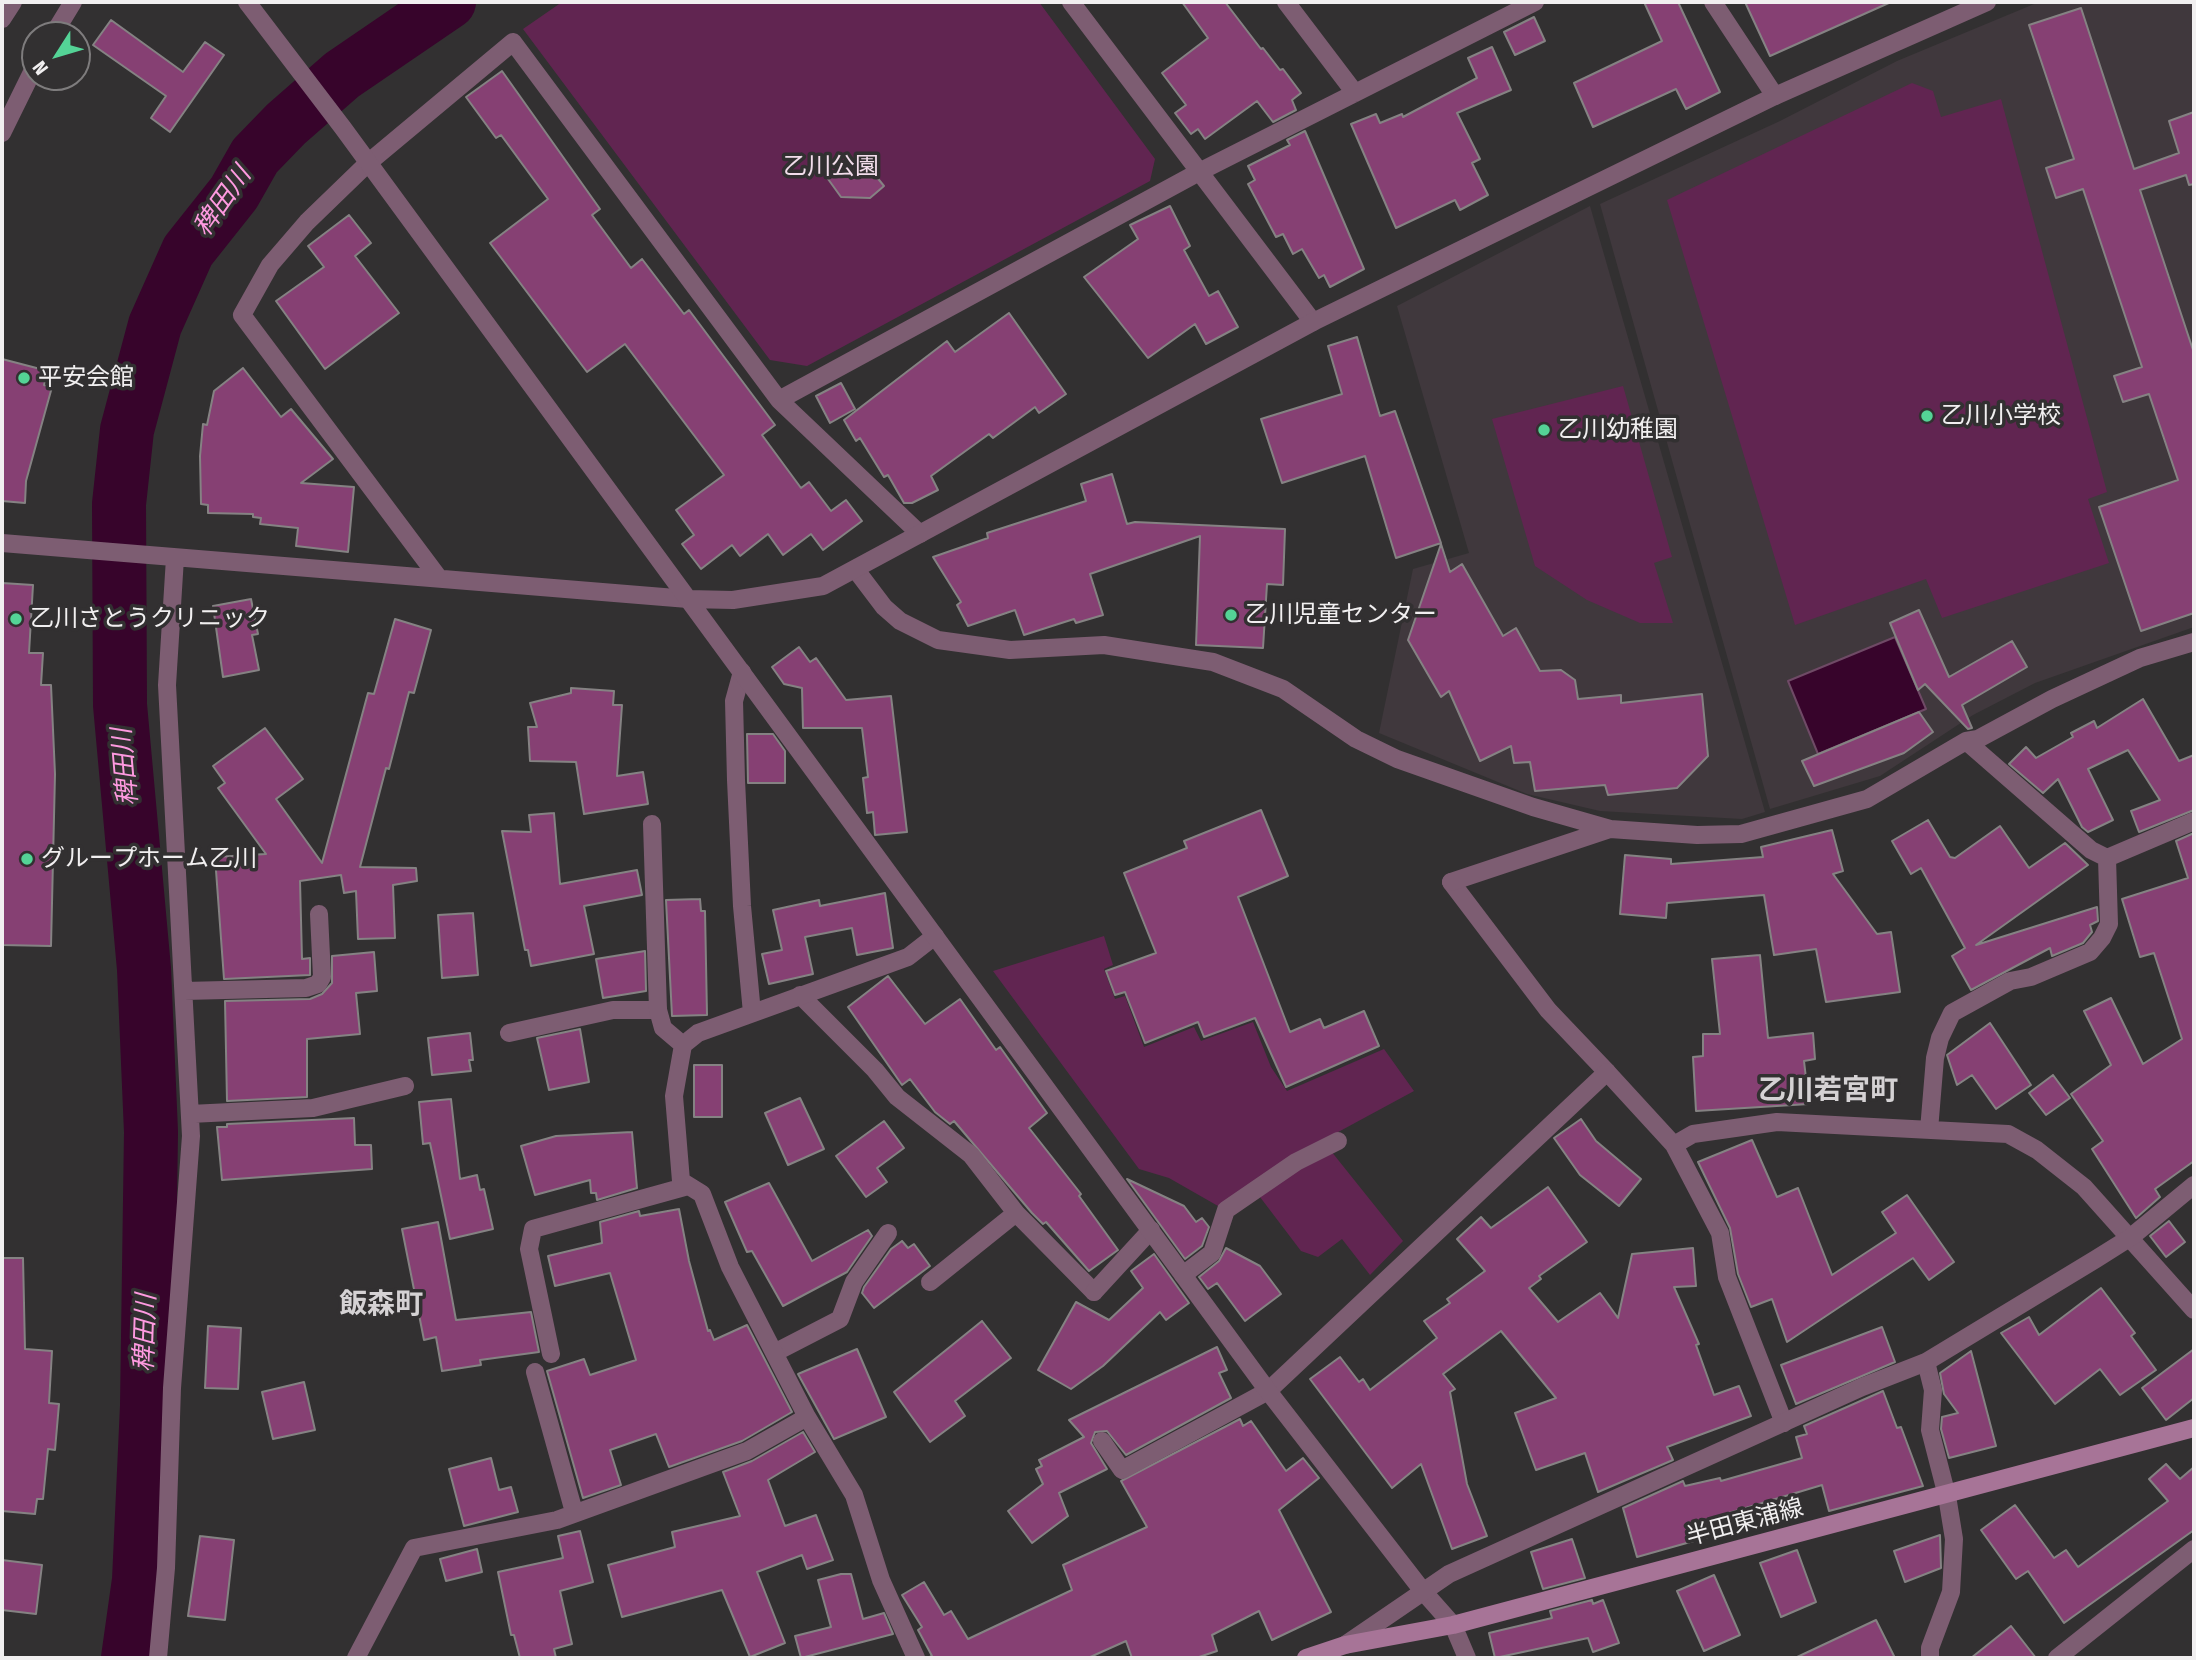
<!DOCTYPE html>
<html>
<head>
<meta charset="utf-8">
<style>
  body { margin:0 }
  #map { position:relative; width:2196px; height:1660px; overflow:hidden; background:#323031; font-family:"Fira Sans Condensed",sans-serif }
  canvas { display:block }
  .frame { position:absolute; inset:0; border:4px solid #f1eff0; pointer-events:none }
  .north { position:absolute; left:21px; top:21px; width:70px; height:70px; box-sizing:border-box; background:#323031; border:2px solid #7e7c7d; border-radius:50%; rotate:233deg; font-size:19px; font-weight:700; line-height:28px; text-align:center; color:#f1eff0 }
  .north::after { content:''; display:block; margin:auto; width:24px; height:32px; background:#54d396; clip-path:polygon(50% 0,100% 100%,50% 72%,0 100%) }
</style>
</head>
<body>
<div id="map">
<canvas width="2196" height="1660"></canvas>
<div class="frame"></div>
<div class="north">N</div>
</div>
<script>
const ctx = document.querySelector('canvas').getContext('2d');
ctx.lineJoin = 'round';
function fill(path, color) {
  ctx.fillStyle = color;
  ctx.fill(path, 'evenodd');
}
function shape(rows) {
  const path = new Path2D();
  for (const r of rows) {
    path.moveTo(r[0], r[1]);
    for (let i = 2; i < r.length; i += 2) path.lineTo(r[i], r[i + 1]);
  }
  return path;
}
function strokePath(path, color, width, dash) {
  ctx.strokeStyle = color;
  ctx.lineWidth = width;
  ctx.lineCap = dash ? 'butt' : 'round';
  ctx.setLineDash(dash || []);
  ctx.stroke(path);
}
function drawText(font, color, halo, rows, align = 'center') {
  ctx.font = font + ' "Fira Sans Condensed","Noto Sans JP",sans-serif';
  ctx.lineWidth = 7;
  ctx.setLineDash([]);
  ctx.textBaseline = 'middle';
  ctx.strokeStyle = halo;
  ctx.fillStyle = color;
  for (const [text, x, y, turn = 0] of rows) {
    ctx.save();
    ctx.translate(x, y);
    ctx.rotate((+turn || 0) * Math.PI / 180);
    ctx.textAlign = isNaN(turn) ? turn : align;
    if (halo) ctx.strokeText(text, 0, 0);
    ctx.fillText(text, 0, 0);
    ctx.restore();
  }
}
const built = shape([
  [2039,2,2194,2,2194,627,2035,683,1973,715,1880,776,1770,809,1600,204,1780,121,1897,61],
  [1590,206,1765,812,1742,819,1600,811,1527,794,1379,733,1413,569,1469,553,1397,306]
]);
const green = shape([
  [562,2,1039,2,1155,159,1150,181,807,366,770,360,523,29],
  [1912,83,1933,91,1941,117,2001,99,2107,492,2088,499,2109,563,1942,618,1926,579,1795,625,1667,200],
  [1623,386,1672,557,1654,563,1673,623,1640,623,1587,600,1535,566,1492,419],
  [1104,936,1113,965,1104,969,1115,999,1125,996,1144,1047,1194,1027,1201,1041,1253,1022,1271,1067,1287,1091,1384,1049,1414,1091,1292,1157,1218,1206,1169,1178,1139,1169,993,971],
  [1331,1151,1403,1241,1370,1275,1342,1239,1318,1257,1301,1251,1260,1197,1296,1171]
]);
const water = shape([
  [1895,637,1926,709,1818,754,1788,681,1895,637]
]);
const river = shape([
  [128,1658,139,1580,147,1406,151,1132,144,969,120,705,119,504,127,430,155,325,188,251,234,193,255,156,286,124,342,75,449,2]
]);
const building = shape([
  [1182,2,1225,2,1261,49,1263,48,1280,70,1283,69,1301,93,1292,100,1296,110,1273,122,1257,101,1205,139,1198,129,1191,134,1175,113,1186,105,1162,73,1208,38,1182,2],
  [1644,2,1678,2,1720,92,1686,109,1676,89,1593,127,1574,83,1662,41,1644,2],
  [1745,2,1891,2,1770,56,1745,2],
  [2081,8,2134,169,2179,153,2169,121,2194,112,2194,184,2189,185,2186,175,2140,190,2194,353,2194,613,2141,631,2099,507,2178,480,2149,394,2123,402,2114,376,2142,367,2083,189,2056,198,2046,168,2074,159,2029,25,2081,8],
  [1534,17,1545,41,1515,55,1504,32,1534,17],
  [111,20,183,72,205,42,224,55,170,132,151,118,166,96,93,45,111,20],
  [1492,47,1511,90,1457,113,1480,159,1472,163,1488,195,1460,210,1455,200,1396,228,1351,124,1376,114,1380,123,1402,114,1403,117,1477,78,1468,58,1492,47],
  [502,71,600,209,592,215,631,268,642,259,684,314,689,310,775,425,762,435,801,488,809,482,831,511,846,500,862,521,823,550,811,534,783,555,768,534,740,556,732,545,701,569,682,544,694,535,676,510,724,475,625,344,587,372,490,243,548,199,501,135,496,138,466,97,502,71],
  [1305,131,1364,269,1330,287,1324,275,1319,278,1302,249,1293,254,1283,234,1276,237,1248,184,1255,180,1248,166,1290,145,1287,140,1305,131],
  [845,166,871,170,884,186,870,198,841,197,828,179,845,166],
  [1170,206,1190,246,1184,250,1209,296,1218,291,1238,327,1206,344,1195,324,1148,358,1084,277,1138,239,1130,225,1170,206],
  [349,215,371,243,355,256,399,313,325,369,276,301,324,267,308,246,349,215],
  [1009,313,1066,394,1039,413,1035,407,993,438,989,434,931,476,938,490,912,503,904,503,888,475,884,477,860,438,856,441,844,420,947,341,955,352,1009,313],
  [1357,337,1380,416,1395,411,1441,543,1396,558,1365,456,1282,483,1261,419,1342,394,1328,346,1357,337],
  [2,359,48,371,44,385,52,387,26,481,25,503,2,501,2,359],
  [243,368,281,417,291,409,333,459,301,483,354,487,348,552,296,546,298,528,260,524,261,518,253,517,253,514,208,513,208,505,201,504,200,456,203,424,207,425,214,391,243,368],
  [841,383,855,409,830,423,816,396,841,383],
  [1112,474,1127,524,1135,522,1285,529,1283,585,1267,584,1263,648,1196,645,1200,536,1090,574,1103,615,1076,623,1074,619,1024,635,1015,610,968,626,957,605,961,602,933,557,988,538,987,533,1086,501,1081,484,1112,474],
  [1441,544,1450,572,1462,564,1503,636,1516,628,1540,671,1561,670,1575,680,1578,699,1621,695,1621,703,1702,694,1708,756,1677,788,1608,795,1605,785,1535,791,1530,762,1514,763,1511,746,1480,761,1449,691,1441,697,1408,640,1441,544],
  [2,583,33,585,29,653,43,653,41,685,51,685,55,774,51,946,2,945,2,583],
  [251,599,258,634,252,635,259,670,223,677,213,606,251,599],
  [1919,610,1949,677,2012,641,2027,667,1962,705,1972,728,1968,729,1925,684,1918,690,1890,623,1919,610],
  [395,619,431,630,414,693,409,692,389,769,386,768,360,867,416,868,417,881,393,885,395,938,358,939,356,891,344,893,341,875,300,881,302,959,310,958,310,975,224,979,215,857,266,854,218,788,225,783,213,766,265,728,303,779,276,799,322,863,368,693,374,694,395,619],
  [799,647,810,662,816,658,846,700,891,696,907,832,875,835,873,812,867,813,863,778,868,777,862,728,803,728,802,688,784,684,772,667,799,647],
  [571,688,614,691,613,705,622,705,617,776,643,772,648,804,584,814,576,762,530,761,528,727,537,727,530,703,571,693,571,688],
  [2143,699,2179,761,2194,755,2194,810,2139,832,2131,811,2160,800,2128,750,2088,769,2113,820,2088,832,2082,827,2058,779,2043,793,2009,764,2026,747,2036,758,2073,737,2071,733,2094,721,2097,728,2143,699],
  [1919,712,1933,732,1904,753,1814,786,1802,761,1919,712],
  [747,734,773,734,785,751,785,783,748,783,747,734],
  [1261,810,1288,876,1238,897,1290,1032,1320,1019,1324,1028,1364,1011,1379,1046,1286,1087,1255,1018,1204,1037,1198,1022,1145,1043,1125,992,1115,995,1106,971,1156,953,1124,873,1187,848,1184,841,1261,810],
  [554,813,560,884,637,870,642,895,584,906,594,954,531,966,528,950,525,950,502,831,531,832,529,815,554,813],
  [1928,820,1950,857,1955,858,2000,826,2029,868,2065,843,2088,865,1976,945,2097,907,2098,921,2090,925,2092,932,2083,943,2052,956,2050,948,1971,990,1952,956,1965,948,1921,868,1911,874,1892,841,1928,820],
  [1832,830,1843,871,1833,874,1877,934,1891,932,1900,992,1826,1002,1816,949,1774,955,1764,895,1667,903,1666,918,1620,914,1625,855,1671,859,1671,864,1763,857,1761,847,1832,830],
  [2194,833,2194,1161,2155,1189,2160,1197,2136,1218,2092,1149,2103,1141,2071,1094,2111,1065,2084,1011,2111,998,2143,1064,2182,1039,2154,953,2140,957,2122,899,2188,878,2176,841,2194,833],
  [885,893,893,948,857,955,852,928,805,937,813,974,769,984,762,954,782,950,773,910,819,900,820,906,885,893],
  [700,899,701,911,705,911,707,1015,672,1016,666,900,700,899],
  [473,913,478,975,442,978,438,915,473,913],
  [645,951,646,991,603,998,596,959,645,951],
  [374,952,377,991,356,993,360,1034,307,1039,307,1097,227,1101,225,1001,310,999,322,994,332,983,332,956,374,952],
  [1760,955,1768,1038,1813,1033,1815,1059,1804,1061,1809,1104,1696,1111,1693,1057,1703,1056,1703,1034,1720,1034,1712,959,1760,955],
  [888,976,925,1024,960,999,996,1050,1000,1047,1047,1113,1029,1128,1081,1194,1079,1196,1118,1250,1089,1271,1046,1222,1043,1224,1032,1213,954,1121,950,1124,935,1112,910,1079,902,1085,848,1007,888,976],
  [1990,1023,2031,1085,1996,1109,1972,1075,1957,1085,1947,1055,1990,1023],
  [580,1029,589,1082,549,1090,537,1038,580,1029],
  [470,1033,473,1060,469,1060,471,1071,432,1075,428,1038,470,1033],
  [694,1065,722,1065,722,1117,694,1117,694,1065],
  [2053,1075,2070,1098,2046,1115,2029,1093,2053,1075],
  [800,1098,824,1149,788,1165,765,1113,800,1098],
  [451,1099,460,1179,477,1175,480,1190,484,1189,493,1229,450,1239,430,1143,423,1144,419,1102,451,1099],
  [354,1118,355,1145,371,1145,372,1169,222,1180,217,1127,227,1127,227,1124,354,1118],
  [1581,1119,1596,1141,1641,1179,1619,1206,1580,1175,1554,1138,1581,1119],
  [884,1121,904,1148,877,1168,887,1182,866,1197,836,1156,884,1121],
  [632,1132,637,1188,597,1200,596,1193,591,1193,590,1180,535,1195,521,1146,556,1136,632,1132],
  [1752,1140,1777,1197,1798,1188,1832,1275,1896,1233,1882,1212,1907,1195,1954,1262,1929,1280,1913,1258,1787,1342,1772,1299,1751,1307,1738,1274,1730,1228,1698,1162,1752,1140],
  [1127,1179,1184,1206,1196,1222,1202,1218,1209,1227,1202,1246,1185,1259,1127,1179],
  [769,1183,812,1261,868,1230,872,1236,847,1272,783,1306,752,1251,747,1252,725,1202,769,1183],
  [1548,1187,1587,1242,1539,1276,1541,1279,1529,1288,1558,1322,1600,1293,1618,1318,1632,1254,1693,1248,1696,1286,1674,1287,1699,1344,1696,1345,1714,1395,1739,1386,1751,1416,1667,1447,1673,1460,1598,1492,1585,1453,1536,1470,1515,1413,1556,1398,1501,1331,1443,1374,1455,1389,1450,1392,1467,1484,1487,1536,1452,1549,1421,1464,1392,1488,1310,1379,1340,1357,1359,1382,1363,1379,1370,1390,1437,1338,1424,1321,1450,1303,1447,1299,1485,1271,1457,1239,1481,1217,1491,1228,1548,1187],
  [679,1209,689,1261,708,1331,710,1330,714,1340,747,1325,792,1412,742,1441,669,1467,656,1434,610,1450,621,1485,583,1498,547,1371,584,1359,590,1375,636,1360,610,1273,555,1286,548,1256,602,1243,600,1222,639,1211,640,1216,679,1209],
  [2169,1221,2185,1242,2166,1257,2150,1236,2169,1221],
  [438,1222,456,1320,531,1312,539,1352,480,1360,481,1365,442,1371,436,1337,424,1340,402,1229,438,1222],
  [902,1241,908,1248,914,1244,930,1266,874,1308,862,1293,864,1287,891,1249,902,1241],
  [1226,1248,1260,1266,1281,1294,1245,1321,1217,1283,1208,1289,1199,1277,1219,1261,1226,1248],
  [1154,1254,1189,1303,1166,1320,1160,1312,1103,1366,1071,1389,1038,1370,1076,1302,1109,1320,1143,1288,1131,1271,1154,1254],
  [2,1258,23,1258,25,1349,52,1351,49,1403,59,1404,55,1450,48,1449,43,1499,37,1499,35,1514,2,1511,2,1258],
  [2101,1288,2135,1333,2131,1336,2156,1370,2120,1395,2100,1369,2055,1404,2001,1333,2029,1317,2039,1335,2101,1288],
  [982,1321,1011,1358,955,1401,965,1416,930,1442,894,1392,982,1321],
  [208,1326,241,1328,238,1389,205,1388,208,1326],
  [1882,1327,1895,1362,1796,1404,1781,1365,1882,1327],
  [1217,1347,1227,1370,1219,1373,1231,1398,1126,1455,1107,1431,1095,1432,1091,1443,1107,1469,1059,1493,1068,1516,1032,1543,1008,1511,1043,1484,1036,1469,1042,1466,1039,1460,1084,1437,1069,1420,1217,1347],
  [857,1349,886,1417,834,1439,798,1374,857,1349],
  [2194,1349,2194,1398,2166,1420,2142,1388,2194,1349],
  [1971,1351,1996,1446,1949,1458,1941,1429,1942,1417,1958,1413,1944,1394,1940,1373,1971,1351],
  [304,1382,315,1430,273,1439,262,1392,304,1382],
  [1883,1391,1897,1428,1901,1427,1923,1486,1829,1511,1822,1485,1729,1513,1733,1530,1637,1557,1623,1508,1683,1481,1685,1486,1720,1478,1721,1481,1802,1458,1796,1437,1807,1434,1804,1426,1883,1391],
  [1240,1419,1243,1426,1251,1421,1286,1471,1303,1458,1319,1478,1279,1510,1331,1612,1272,1640,1259,1611,1212,1635,1217,1651,1196,1658,1132,1658,1126,1641,1088,1658,927,1658,932,1656,918,1630,922,1627,902,1595,924,1582,944,1615,951,1611,968,1639,1072,1590,1063,1565,1147,1527,1121,1481,1240,1419],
  [803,1432,815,1452,768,1480,785,1526,816,1515,833,1560,807,1569,802,1555,757,1572,785,1643,750,1657,722,1590,622,1617,608,1565,675,1547,672,1532,740,1516,723,1472,752,1461,803,1432],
  [491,1458,499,1490,511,1487,518,1512,464,1526,449,1469,491,1458],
  [2166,1464,2180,1479,2194,1467,2194,1530,2064,1623,2028,1571,2016,1579,1981,1530,2015,1505,2054,1558,2066,1550,2078,1567,2168,1501,2149,1479,2166,1464],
  [580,1531,593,1582,560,1591,572,1644,554,1649,556,1658,520,1658,514,1635,511,1635,498,1572,563,1558,558,1536,580,1531],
  [1940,1535,1941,1568,1905,1582,1894,1551,1940,1535],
  [200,1536,234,1540,225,1620,188,1616,200,1536],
  [1572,1539,1585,1578,1543,1589,1531,1552,1572,1539],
  [477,1549,482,1572,446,1581,440,1559,477,1549],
  [1797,1550,1816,1602,1781,1617,1760,1563,1797,1550],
  [2,1560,42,1565,36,1614,2,1610,2,1560],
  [841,1574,851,1574,863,1619,884,1613,893,1634,801,1658,795,1636,831,1627,818,1580,841,1574],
  [1714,1575,1740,1635,1704,1651,1677,1591,1714,1575],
  [1592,1600,1593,1604,1603,1600,1619,1643,1593,1652,1588,1638,1495,1658,1489,1633,1552,1618,1550,1611,1592,1600],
  [1876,1620,1895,1658,1795,1658,1876,1620],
  [2011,1626,2036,1658,1971,1658,2011,1626]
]);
const service = shape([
  [1451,882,1548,1010,1607,1072],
  [800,995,875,1070,897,1097,971,1155,1016,1213,1094,1292],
  [509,1033,613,1010,658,1010],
  [1183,1275,1212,1253,1226,1210,1296,1162,1338,1141],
  [930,1282,1016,1213],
  [776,1352,840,1319,854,1282,888,1233]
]);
const minor = shape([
  [1071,2,1313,322],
  [1286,2,1355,93],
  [1713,2,1775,96],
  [779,400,1199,172,1535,2],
  [2,543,688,599],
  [856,570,884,607,900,621,938,640,1010,650,1104,645,1213,662,1283,689,1356,739,1397,759,1533,807,1610,829,1697,835,1741,834,1867,799,1966,741,1978,739,2052,699,2140,658,2194,642],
  [438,577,242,315,270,265,307,222,368,163,513,42,779,400,920,534],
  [742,672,734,701,736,780,742,906,752,1013],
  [1966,741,2091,850,2107,858,2194,821],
  [652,824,658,1010,663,1028,683,1045],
  [1451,882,1610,829],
  [184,991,306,988,318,984,322,977,319,914],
  [190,1114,313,1108,405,1086],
  [1929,1130,1935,1058,1940,1038,1952,1013,2010,981,2031,977,2090,952,2102,938,2109,924,2107,858],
  [1674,1145,1693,1134,1777,1122,2008,1134,2037,1150,2084,1187,2194,1310],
  [1094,1292,1151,1230],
  [551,1354,529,1249,533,1229,688,1186],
  [1926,1362,1933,1390,1930,1430,1947,1496,1954,1539,1951,1592,1930,1648,1930,1658],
  [535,1372,574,1512],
  [1102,1441,1122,1470,1268,1391,1607,1072,1674,1145,1720,1233,1727,1277,1784,1423],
  [1422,1590,1453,1625,1467,1658],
  [158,1658,166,1568,172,1388,191,1136,167,685,175,558],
  [356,1658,414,1548,557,1520,747,1451,807,1417],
  [916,1658,881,1580,854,1495,807,1417,730,1267,702,1194,681,1181,674,1096,683,1045,698,1033,908,957,935,936],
  [2057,1658,2194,1549]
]);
const tertiary = shape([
  [247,2,343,128,1268,1391,1422,1590],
  [2,19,13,2],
  [53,35,73,2],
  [2,133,35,66],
  [688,599,733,600,823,586,1313,322,1775,96,1987,2],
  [1345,1645,1449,1574,1862,1387,1926,1362,2096,1259,2131,1237,2194,1185]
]);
const secondary = shape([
  [1306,1658,1345,1645,1453,1625,2194,1428]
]);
const markers = [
  [24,378,7,"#54d396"],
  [1927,416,7,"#54d396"],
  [1544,430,7,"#54d396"],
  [1231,615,7,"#54d396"],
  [16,619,7,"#54d396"],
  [27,859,7,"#54d396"]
];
const parkNames = [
  ["乙川公園",831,167]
];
const poiNames = [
  ["平安会館",38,378],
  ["乙川小学校",1941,416],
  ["乙川幼稚園",1558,430],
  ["乙川児童センター",1245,615],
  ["乙川さとうクリニック",30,619],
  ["グループホーム乙川",41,859]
];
const streetNames = [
  ["半田東浦線",1745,1523,-15]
];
const waterNames = [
  ["稗田川",223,202,-55],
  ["稗田川",126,767,-95],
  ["稗田川",146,1333,-88]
];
const quarterNames = [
  ["乙川若宮町",1828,1091],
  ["飯森町",381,1305]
];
fill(built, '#40383d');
fill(green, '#612551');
fill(water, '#37042b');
strokePath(water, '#6f4a66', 2);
strokePath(river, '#37042b', 54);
fill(building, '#864073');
strokePath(building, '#858283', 2);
strokePath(service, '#7d5d72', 18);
strokePath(minor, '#7d5d72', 18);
strokePath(tertiary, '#7d5d72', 18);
strokePath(secondary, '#a77497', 18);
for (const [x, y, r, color] of markers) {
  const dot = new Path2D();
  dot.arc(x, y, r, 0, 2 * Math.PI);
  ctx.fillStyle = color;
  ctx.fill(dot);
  strokePath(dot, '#323031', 2.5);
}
drawText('24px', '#f2ddeb', '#323031', parkNames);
drawText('24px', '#f1eff0', '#323031', poiNames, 'left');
drawText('24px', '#f1eff0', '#323031', streetNames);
drawText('italic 26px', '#fe9ae0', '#323031', waterNames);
drawText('bold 28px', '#d5d2d4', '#323031', quarterNames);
</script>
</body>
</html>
